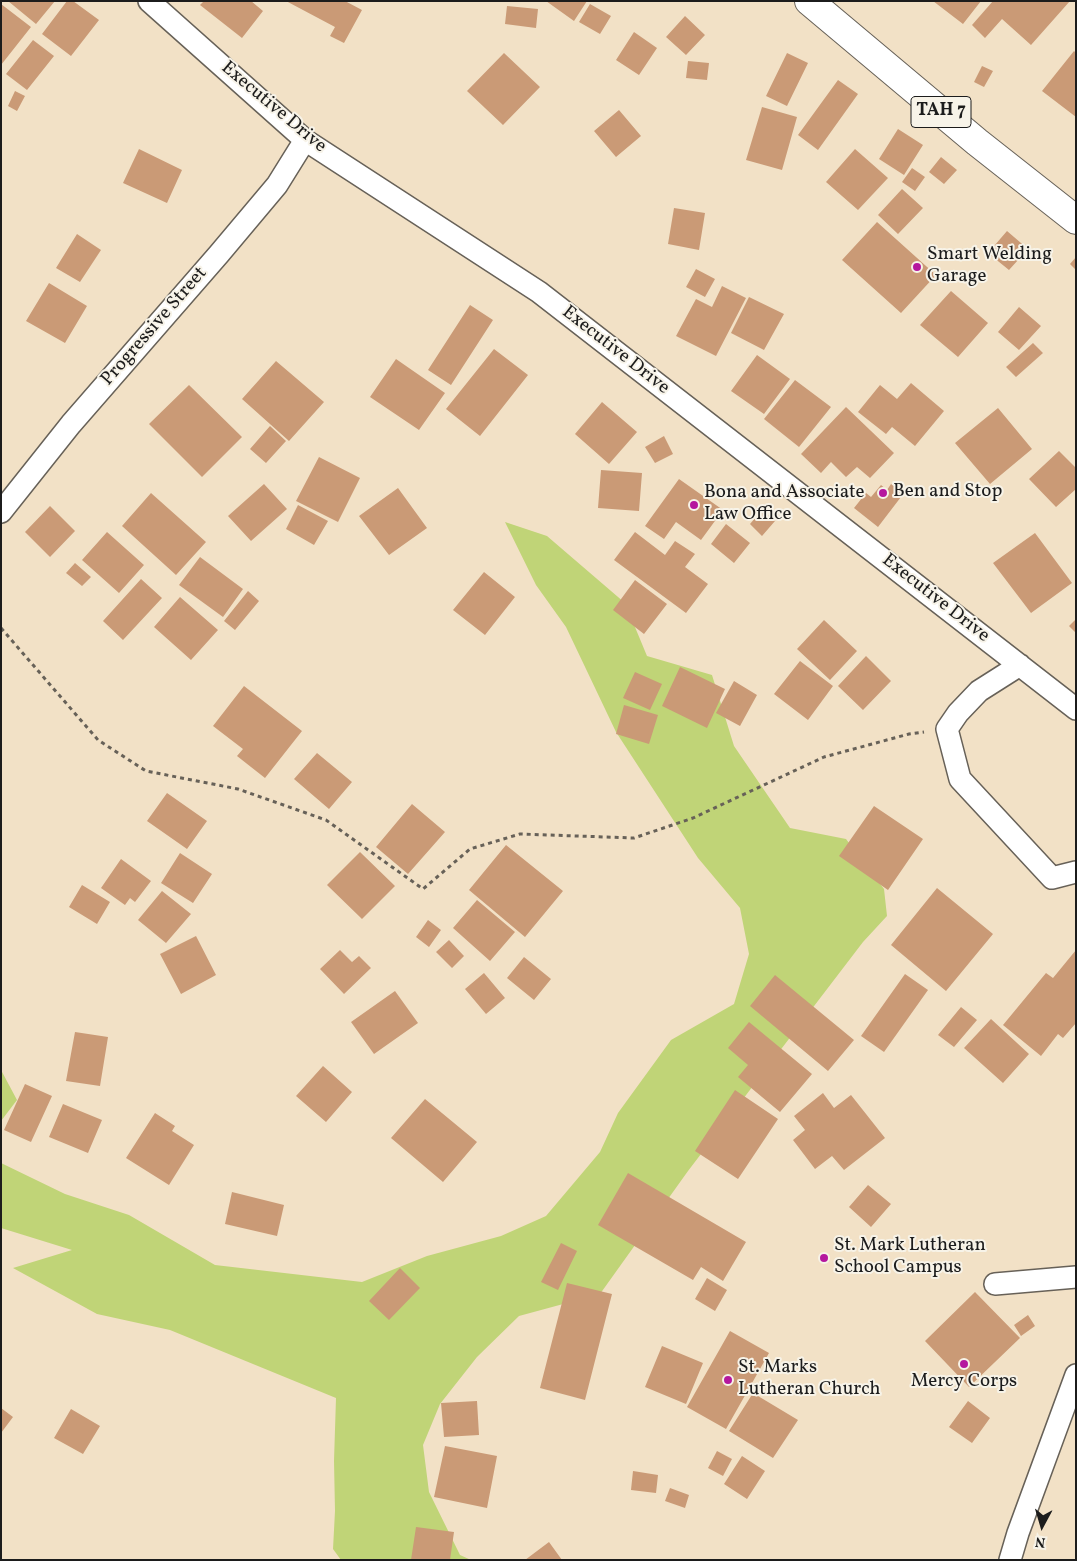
<!DOCTYPE html>
<html>
<head>
<meta charset="utf-8">
<style>
  body { margin:0 }
  #map { position:relative; width:1077px; height:1561px; overflow:hidden; background:#f2e1c6; font-family:Vollkorn,serif }
  canvas { display:block }
  .frame { position:absolute; inset:0; border:2px solid #1c1c1c; pointer-events:none }
  .north { position:absolute; left:1017px; top:1501px; width:50px; height:50px; -webkit-text-stroke:4px #f7f3e8; paint-order:stroke; rotate:186deg; font-size:14px; font-weight:700; line-height:20px; text-align:center; color:#1c1c1c }
  .north::after { content:''; display:block; margin:auto; width:18px; height:22px; background:#1c1c1c; clip-path:polygon(50% 0,100% 100%,50% 72%,0 100%) }
</style>
</head>
<body>
<div id="map">
<canvas width="1077" height="1561"></canvas>
<div class="frame"></div>
<div class="north">N</div>
</div>
<script>
const ctx = document.querySelector('canvas').getContext('2d');
ctx.lineJoin = 'round';
function fill(path, color) {
  ctx.fillStyle = color;
  ctx.fill(path, 'evenodd');
}
function shape(rows) {
  const path = new Path2D();
  for (const r of rows) {
    path.moveTo(r[0], r[1]);
    for (let i = 2; i < r.length; i += 2) path.lineTo(r[i], r[i + 1]);
  }
  return path;
}
function strokePath(path, color, width, dash) {
  ctx.strokeStyle = color;
  ctx.lineWidth = width;
  ctx.lineCap = dash ? 'butt' : 'round';
  ctx.setLineDash(dash || []);
  ctx.stroke(path);
}
function drawText(font, color, halo, rows, align = 'center') {
  ctx.font = font + ' Vollkorn,serif';
  ctx.lineWidth = 4;
  ctx.setLineDash([]);
  ctx.textBaseline = 'middle';
  ctx.strokeStyle = halo;
  ctx.fillStyle = color;
  for (const [text, x, y, turn = 0] of rows) {
    ctx.save();
    ctx.translate(x, y);
    ctx.rotate((+turn || 0) * Math.PI / 180);
    ctx.textAlign = isNaN(turn) ? turn : align;
    if (halo) ctx.strokeText(text, 0, 0);
    ctx.fillText(text, 0, 0);
    ctx.restore();
  }
}
const green = shape([
  [505,522,547,536,625,603,647,656,712,675,734,746,790,828,846,839,884,889,887,916,863,942,688,1171,600,1294,519,1316,477,1357,440,1404,423,1445,429,1492,460,1555,471,1560,341,1560,333,1549,335,1511,334,1461,336,1398,170,1330,97,1314,13,1268,72,1250,1,1228,1,1163,65,1194,129,1215,215,1265,362,1282,427,1256,501,1236,546,1216,600,1152,618,1113,671,1040,734,1004,749,954,740,908,698,858,616,732,566,627,536,585],
  [1,1070,17,1100,1,1121]
]);
const building = shape([
  [8,1,55,1,36,24],
  [67,1,73,1,99,20,71,56,42,34],
  [204,1,251,1,263,11,242,38,200,5],
  [286,1,345,1,362,10,344,43,330,36,335,27],
  [546,1,587,1,574,21],
  [933,1,981,1,963,24],
  [993,1,1070,1,1031,45,1002,19,985,38,972,25],
  [1,4,31,27,1,65],
  [590,4,611,16,600,34,579,22],
  [507,6,538,9,536,28,505,24],
  [685,16,705,35,686,55,666,37],
  [634,32,657,48,639,75,616,60],
  [33,40,54,56,27,90,6,74],
  [1074,51,1076,53,1076,117,1042,91],
  [504,53,540,87,503,125,467,91],
  [787,53,808,63,787,106,766,96],
  [688,61,709,63,707,80,686,78],
  [982,66,993,71,984,87,974,82],
  [838,80,858,94,818,150,798,135],
  [15,91,25,96,17,111,8,106],
  [762,107,797,117,782,170,746,160],
  [619,110,641,136,616,157,594,131],
  [898,129,923,145,904,175,879,159],
  [139,149,182,170,167,203,123,183],
  [855,149,888,178,858,210,826,182],
  [941,157,957,170,944,184,929,172],
  [912,168,925,177,915,191,902,182],
  [902,189,923,208,898,234,878,215],
  [674,208,705,213,699,250,668,244],
  [877,222,936,275,901,313,842,260],
  [1007,231,1028,249,1009,270,988,253],
  [77,234,101,250,80,282,56,268],
  [1076,257,1076,270,1070,264],
  [696,269,715,279,705,297,686,287],
  [49,283,87,306,65,343,26,321],
  [722,286,746,298,716,356,676,336,696,299,712,307],
  [951,291,988,323,958,357,920,325],
  [749,297,784,314,764,350,731,333],
  [470,305,493,320,451,385,428,370],
  [1019,307,1041,326,1019,350,998,332],
  [1033,343,1043,353,1016,377,1006,367],
  [494,349,528,375,480,436,446,409],
  [757,355,790,379,764,414,731,391],
  [396,359,445,393,419,430,370,397],
  [276,361,324,402,289,441,242,399],
  [795,380,831,407,799,447,764,419],
  [911,383,944,411,915,446,892,427,886,434,858,412,880,385,897,399],
  [189,385,242,437,202,477,149,424],
  [602,402,637,432,609,464,575,434],
  [846,407,894,453,870,478,857,467,846,477,831,462,821,473,801,454],
  [998,408,1032,449,990,484,955,443],
  [270,426,286,441,266,463,250,449],
  [664,436,673,454,655,463,645,447],
  [1059,451,1076,468,1076,489,1056,507,1029,479],
  [319,457,360,478,338,522,296,501],
  [601,470,642,473,639,511,598,508],
  [679,479,723,510,701,540,676,522,664,539,645,526],
  [264,484,287,509,251,541,228,516],
  [891,484,904,493,878,527,854,508,866,493,871,497,881,485,887,490],
  [398,488,427,528,389,555,359,516],
  [151,493,206,542,176,575,122,526],
  [298,505,328,521,314,545,286,529],
  [50,506,75,531,50,557,25,532],
  [762,510,775,521,762,536,750,524],
  [726,524,750,543,734,563,711,544],
  [107,532,144,565,119,593,82,560],
  [635,532,665,555,675,541,695,554,685,567,708,584,686,613,614,560],
  [1035,533,1072,583,1031,613,993,563],
  [200,557,243,589,223,617,179,585],
  [75,563,91,577,82,586,66,573],
  [484,572,515,597,485,635,453,610],
  [141,579,162,598,123,640,103,621],
  [635,580,667,604,644,634,613,610],
  [248,591,259,601,235,630,224,621],
  [180,597,218,630,191,660,154,627],
  [1076,619,1076,633,1069,626],
  [824,620,857,651,830,680,797,649],
  [866,656,891,681,863,710,838,686],
  [800,661,833,686,808,720,774,694],
  [680,667,725,689,707,728,662,706],
  [635,672,662,684,650,710,623,698],
  [734,681,757,695,740,726,716,713],
  [244,686,302,731,265,778,237,756,243,749,213,726],
  [624,705,658,715,649,744,616,734],
  [317,753,352,782,329,809,294,779],
  [167,793,207,821,187,849,147,821],
  [412,804,445,832,408,874,376,847],
  [874,806,923,839,888,890,839,856],
  [506,845,563,891,525,937,469,890],
  [360,852,395,886,362,919,327,885],
  [180,853,212,874,193,903,161,883],
  [121,859,151,881,135,902,130,898,125,905,101,888],
  [82,885,110,902,97,924,69,907],
  [937,888,993,934,946,991,891,945],
  [162,891,191,914,166,943,138,920],
  [477,900,515,932,490,961,453,928],
  [428,920,441,930,429,947,416,937],
  [196,936,216,975,181,994,160,954],
  [449,940,464,956,452,968,436,952],
  [340,950,352,962,359,956,371,968,344,994,320,969],
  [1076,950,1076,1023,1063,1038,1058,1034,1041,1056,1003,1025,1046,973,1053,978],
  [524,957,551,979,534,1000,507,978],
  [484,973,505,998,486,1014,465,989],
  [905,974,928,990,884,1052,861,1036],
  [775,975,854,1040,828,1071,750,1006],
  [395,991,418,1023,374,1054,351,1022],
  [961,1007,977,1020,954,1047,938,1035],
  [991,1019,1029,1054,1003,1083,964,1048],
  [749,1022,812,1074,780,1112,738,1077,748,1065,728,1048],
  [75,1032,108,1037,100,1086,66,1081],
  [323,1066,352,1092,326,1122,296,1096],
  [25,1084,52,1096,31,1142,4,1130],
  [735,1090,778,1119,738,1179,695,1151],
  [823,1093,834,1108,851,1095,885,1138,844,1170,832,1156,815,1169,793,1140,805,1130,794,1116],
  [425,1099,477,1142,443,1182,391,1138],
  [63,1104,102,1120,88,1153,49,1137],
  [155,1113,175,1126,172,1131,194,1145,169,1185,126,1158],
  [628,1173,746,1242,723,1281,701,1267,693,1280,598,1225],
  [868,1185,891,1204,871,1227,849,1207],
  [232,1192,284,1205,277,1236,225,1224],
  [561,1243,577,1251,558,1290,541,1282],
  [400,1268,420,1288,389,1320,369,1301],
  [707,1278,727,1290,715,1311,695,1299],
  [567,1283,612,1294,585,1400,540,1388],
  [975,1292,1020,1338,969,1387,925,1341],
  [1028,1315,1035,1326,1021,1336,1014,1325],
  [730,1331,769,1353,726,1429,687,1407],
  [662,1346,703,1363,686,1404,645,1387],
  [753,1393,798,1420,773,1458,729,1431],
  [477,1401,479,1435,444,1437,441,1403],
  [968,1401,990,1418,972,1443,949,1427],
  [1,1408,13,1417,1,1433],
  [71,1409,100,1426,83,1454,54,1438],
  [445,1446,497,1456,487,1508,434,1497],
  [717,1451,732,1459,723,1476,708,1468],
  [742,1456,765,1471,747,1499,724,1484],
  [633,1471,658,1475,656,1493,631,1490],
  [670,1488,689,1495,685,1508,665,1501],
  [416,1527,454,1532,450,1560,411,1560],
  [549,1542,562,1560,525,1560]
]);
const path = shape([
  [1,628,98,740,146,771,238,789,326,820,423,889,470,849,520,834,634,838,693,818,824,757,909,734,924,732]
]);
const minor = shape([
  [149,1,305,140,539,292,1076,709],
  [1,512,71,424,219,254,277,185,305,140],
  [1020,665,979,691,958,713,947,729,960,779,1052,878,1076,872],
  [995,1284,1076,1277],
  [1010,1560,1018,1533,1076,1375]
]);
const trunk = shape([
  [809,1,977,142,1076,220]
]);
const markers = [
  [917,267,5,"#b5179e"],
  [883,493,5,"#b5179e"],
  [694,505,5,"#b5179e"],
  [824,1258,5,"#b5179e"],
  [964,1364,5,"#b5179e"],
  [728,1380,5,"#b5179e"]
];
const shields = [
  [941,112,60]
];
const shieldNames = [
  ["TAH 7",941,112]
];
const streetNames = [
  ["Executive Drive",273,108,40],
  ["Progressive Street",155,327,-49],
  ["Executive Drive",615,351,38],
  ["Executive Drive",935,599,38]
];
const poiNames = [
  ["Smart Welding",927,256],
  ["Garage",927,278],
  ["Ben and Stop",893,493],
  ["Bona and Associate",704,494],
  ["Law Office",704,516],
  ["St. Mark Lutheran",834,1247],
  ["School Campus",834,1269],
  ["St. Marks",738,1369],
  ["Lutheran Church",738,1391],
  ["Mercy Corps",964,1383,"center"]
];
fill(green, '#c0d477');
fill(building, '#ca9a76');
strokePath(minor, '#676158', 24);
strokePath(trunk, '#676158', 30);
strokePath(path, '#676158', 3, [4, 4]);
strokePath(minor, '#fff', 21);
strokePath(trunk, '#fff', 28);
for (const [x, y, r, color] of markers) {
  const dot = new Path2D();
  dot.arc(x, y, r, 0, 2 * Math.PI);
  ctx.fillStyle = color;
  ctx.fill(dot);
  strokePath(dot, '#f7f3e8', 2);
}
for (const [x, y, w] of shields) {
  const box = new Path2D();
  box.roundRect(x - w / 2, y - 15.5, w, 31, 4);
  ctx.fillStyle = '#f7f3e8';
  ctx.fill(box);
  strokePath(box, '#1c1c1c', 1);
}
drawText('bold 18px', '#1c1c1c', null, shieldNames);
drawText('19px', '#1c1c1c', '#f7f3e8', streetNames);
drawText('19px', '#1c1c1c', '#f7f3e8', poiNames, 'left');
</script>
</body>
</html>
